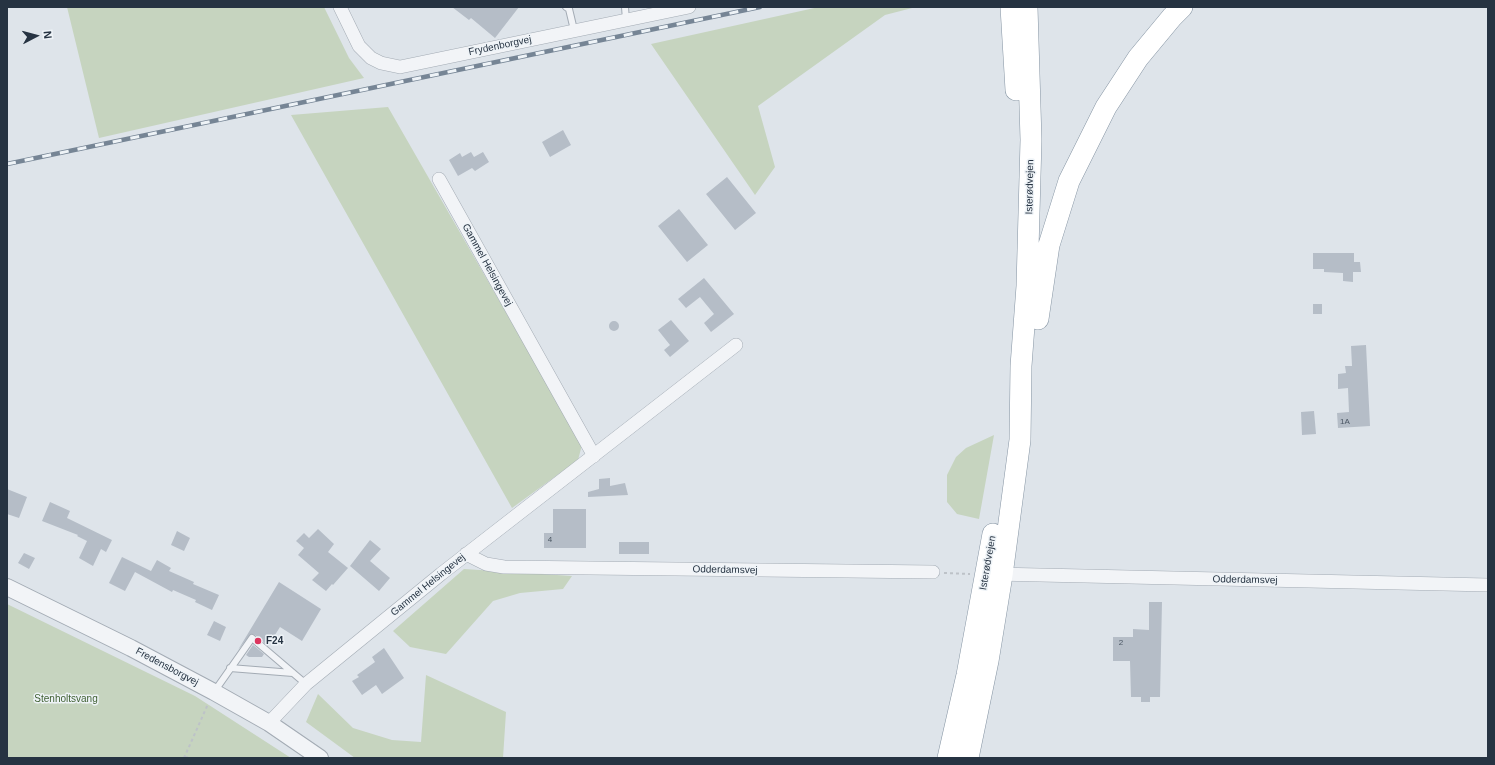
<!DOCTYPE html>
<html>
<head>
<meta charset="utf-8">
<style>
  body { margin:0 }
  #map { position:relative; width:1495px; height:765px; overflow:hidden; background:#dee4ea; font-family:Arial,sans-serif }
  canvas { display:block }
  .frame { position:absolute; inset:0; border:8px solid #263342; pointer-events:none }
  .north { position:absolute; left:16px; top:16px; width:40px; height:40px; -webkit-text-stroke:3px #eef3f7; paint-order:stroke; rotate:84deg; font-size:11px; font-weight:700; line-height:16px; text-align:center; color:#263342 }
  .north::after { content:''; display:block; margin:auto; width:14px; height:18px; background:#263342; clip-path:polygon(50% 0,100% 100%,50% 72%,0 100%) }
</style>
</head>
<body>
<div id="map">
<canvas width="1495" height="765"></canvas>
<div class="frame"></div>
<div class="north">N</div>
</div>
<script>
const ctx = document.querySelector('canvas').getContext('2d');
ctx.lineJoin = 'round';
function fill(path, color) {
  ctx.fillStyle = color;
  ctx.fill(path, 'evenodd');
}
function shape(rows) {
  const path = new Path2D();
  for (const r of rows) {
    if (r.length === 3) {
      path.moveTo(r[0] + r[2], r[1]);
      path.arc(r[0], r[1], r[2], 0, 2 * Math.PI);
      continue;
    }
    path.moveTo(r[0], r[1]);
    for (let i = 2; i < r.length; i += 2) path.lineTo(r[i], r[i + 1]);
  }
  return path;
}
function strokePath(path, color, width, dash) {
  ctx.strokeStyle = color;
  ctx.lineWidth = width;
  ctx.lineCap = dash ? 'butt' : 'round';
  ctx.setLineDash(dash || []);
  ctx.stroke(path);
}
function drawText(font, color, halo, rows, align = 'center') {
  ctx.font = font + ' Arial,sans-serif';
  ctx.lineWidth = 3;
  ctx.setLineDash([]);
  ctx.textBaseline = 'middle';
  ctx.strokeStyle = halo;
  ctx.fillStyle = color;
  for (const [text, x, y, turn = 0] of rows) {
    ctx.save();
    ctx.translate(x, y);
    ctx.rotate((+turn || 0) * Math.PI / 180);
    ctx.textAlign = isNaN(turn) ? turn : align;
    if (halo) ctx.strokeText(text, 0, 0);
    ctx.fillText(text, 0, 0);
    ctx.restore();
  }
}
const green = shape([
  [67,7,324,7,349,58,364,78,99,138],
  [819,7,916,7,885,15,758,106,775,167,755,195,651,44],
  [388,107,582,445,578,460,512,508,291,115],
  [994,435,979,519,957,514,947,502,947,475,956,457,966,448],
  [464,569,572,576,563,589,520,593,493,601,446,654,410,647,393,631],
  [7,604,195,696,291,758,7,758],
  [426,675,506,712,503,758,355,758,306,722,318,694,353,728,392,740,421,742]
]);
const building = shape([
  [452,7,519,7,495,38,471,18,469,20],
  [563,130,571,145,550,157,542,142],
  [471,152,474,157,483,152,489,162,475,171,472,168,458,176,449,160,460,153,462,157],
  [727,177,756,213,735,230,706,194],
  [679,209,708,245,687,262,658,226],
  [1313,253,1354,253,1354,262,1360,262,1361,272,1353,272,1353,282,1343,281,1343,273,1324,272,1324,269,1313,269],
  [704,278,734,314,711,332,704,323,714,314,700,297,686,308,678,299],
  [1313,304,1322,304,1322,314,1313,314],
  [671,320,689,341,670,357,664,350,670,345,658,330],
  [614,326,5],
  [1366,345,1370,426,1338,428,1337,413,1349,412,1348,388,1338,389,1338,374,1346,373,1345,366,1352,366,1351,346],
  [1314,411,1316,434,1302,435,1301,412],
  [610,478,610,486,625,483,628,495,588,497,588,492,599,489,599,479],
  [7,489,27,497,19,518,7,514],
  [50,502,70,511,67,518,112,540,106,552,101,549,93,566,79,558,87,541,77,536,78,535,42,521],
  [553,509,586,509,586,548,544,548,544,533,553,533],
  [318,529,334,544,328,552,348,568,333,585,332,584,326,591,312,580,319,573,298,555,304,548,296,541,304,533,309,538],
  [177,531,190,538,184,551,171,545],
  [370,540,381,549,370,561,390,578,379,591,350,566],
  [619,542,649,542,649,554,619,554],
  [24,553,35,558,29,569,18,563],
  [122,557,151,571,157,560,171,568,169,571,194,582,193,584,219,595,212,610,195,602,196,600,173,590,172,592,135,572,125,591,109,583],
  [279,582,321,609,302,641,280,627,268,646,255,635,251,634,238,650],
  [1149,602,1162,602,1160,697,1150,697,1150,702,1141,702,1141,697,1131,697,1130,661,1113,661,1113,637,1133,637,1133,629,1149,630],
  [214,621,226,627,220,641,207,635],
  [253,645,264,654,262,657,249,657,246,655],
  [384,648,404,678,382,694,376,685,362,695,352,681,359,677,357,675,375,662,372,657]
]);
const path = shape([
  [944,573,970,574],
  [185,757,191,758],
  [184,758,208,704]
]);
const service = shape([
  [566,7,569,9,574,30],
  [625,7,626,20],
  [230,668,293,673],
  [214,692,252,638,306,684]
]);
const minor = shape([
  [340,7,359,46,371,58,381,63,400,67,689,7],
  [439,179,594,456],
  [466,554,486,564,504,567,933,572],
  [995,574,1488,585],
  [269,723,306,684,441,574,736,345]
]);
const tertiary = shape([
  [7,587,131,648,214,692,269,723,320,758]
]);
const trunk = shape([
  [1011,7,1016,90],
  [1038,319,1049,245,1069,181,1106,107,1138,58,1172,17,1182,7],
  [948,758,967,675,993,534],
  [968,758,988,661,1002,575,1020,440,1021,366,1027,286,1031,140,1027,7]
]);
const rail = shape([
  [7,164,760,7]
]);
const markers = [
  [258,641,4,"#dc355e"]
];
const numberNames = [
  ["1A",1345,422],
  ["4",550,540],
  ["2",1121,643]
];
const streetNames = [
  ["Frydenborgvej",500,46,-12],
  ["Isterødvejen",1030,187,-89],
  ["Gammel Helsingevej",487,265,61],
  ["Isterødvejen",988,563,-80],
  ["Odderdamsvej",725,570,1],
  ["Odderdamsvej",1245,580,1],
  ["Gammel Helsingevej",428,585,-39],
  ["Fredensborgvej",167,667,28]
];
const poiNames = [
  ["F24",266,641]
];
const parkNames = [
  ["Stenholtsvang",66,699]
];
fill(green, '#c6d4bf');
fill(building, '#b5bdc7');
strokePath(service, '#a3abb4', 8);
strokePath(minor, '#a3abb4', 14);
strokePath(tertiary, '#a3abb4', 18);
strokePath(trunk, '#8493a2', 22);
strokePath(path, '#bdc2c8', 2, [3, 3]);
strokePath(service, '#f2f4f7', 6);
strokePath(minor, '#f2f4f7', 13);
strokePath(tertiary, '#f2f4f7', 16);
strokePath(trunk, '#fff', 21);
strokePath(rail, '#768595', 4.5);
strokePath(rail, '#eef3f7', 3, [9]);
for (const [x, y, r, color] of markers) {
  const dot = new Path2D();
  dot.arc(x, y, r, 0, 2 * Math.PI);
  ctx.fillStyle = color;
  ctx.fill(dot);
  strokePath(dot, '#eef3f7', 1.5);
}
drawText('8px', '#4a5663', null, numberNames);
drawText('10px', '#263342', '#eef3f7', streetNames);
drawText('bold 10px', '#263342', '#eef3f7', poiNames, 'left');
drawText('10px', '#3e5f31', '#eef3f7', parkNames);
</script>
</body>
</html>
